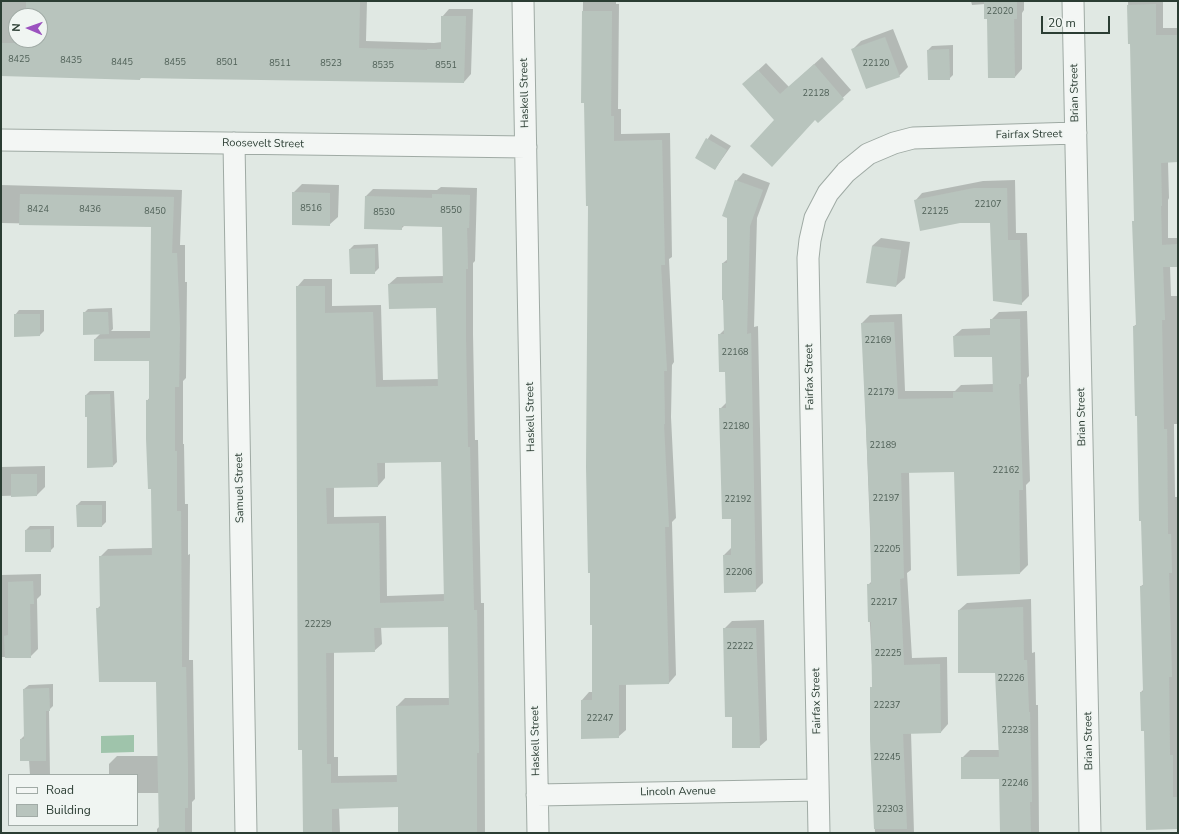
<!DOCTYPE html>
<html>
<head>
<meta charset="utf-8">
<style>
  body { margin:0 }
  #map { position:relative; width:1179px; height:834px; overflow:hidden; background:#e0e8e3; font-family:"Nunito Sans",sans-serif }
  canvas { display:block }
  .frame { position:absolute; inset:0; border:2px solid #2b3d33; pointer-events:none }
  .legend { position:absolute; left:8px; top:774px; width:130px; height:52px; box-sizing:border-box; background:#f0f5f2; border:1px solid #a1aba6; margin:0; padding:5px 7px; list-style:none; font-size:12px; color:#2b3d33 }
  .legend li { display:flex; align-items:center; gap:8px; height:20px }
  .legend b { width:20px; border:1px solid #a1aba6 }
  .north { position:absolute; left:8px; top:8px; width:40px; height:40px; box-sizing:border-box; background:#f0f5f2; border:1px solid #a1aba6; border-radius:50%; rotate:272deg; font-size:11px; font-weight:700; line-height:16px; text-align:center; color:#2b3d33 }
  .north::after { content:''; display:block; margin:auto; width:14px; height:18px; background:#9b52bf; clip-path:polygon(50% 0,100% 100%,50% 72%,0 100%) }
  .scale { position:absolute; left:1041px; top:16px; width:69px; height:18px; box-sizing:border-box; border:2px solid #2b3d33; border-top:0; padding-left:5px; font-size:12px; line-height:14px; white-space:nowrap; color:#2b3d33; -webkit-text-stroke:3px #f0f5f2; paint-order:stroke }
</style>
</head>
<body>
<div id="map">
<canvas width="1179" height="834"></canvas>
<div class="frame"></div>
<ul class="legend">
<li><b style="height:5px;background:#f3f6f4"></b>Road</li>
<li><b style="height:11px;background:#b8c4bd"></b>Building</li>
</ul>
<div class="north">N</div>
<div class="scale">20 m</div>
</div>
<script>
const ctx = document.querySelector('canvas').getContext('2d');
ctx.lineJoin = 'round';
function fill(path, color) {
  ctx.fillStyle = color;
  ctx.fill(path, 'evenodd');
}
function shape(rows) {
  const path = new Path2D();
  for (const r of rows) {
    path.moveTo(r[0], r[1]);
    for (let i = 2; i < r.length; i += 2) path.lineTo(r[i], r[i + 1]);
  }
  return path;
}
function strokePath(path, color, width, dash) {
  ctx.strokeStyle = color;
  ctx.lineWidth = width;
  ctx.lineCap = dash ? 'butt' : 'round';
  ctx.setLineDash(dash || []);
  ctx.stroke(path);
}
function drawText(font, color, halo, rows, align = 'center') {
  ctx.font = font + ' "Nunito Sans",sans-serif';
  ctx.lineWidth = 3.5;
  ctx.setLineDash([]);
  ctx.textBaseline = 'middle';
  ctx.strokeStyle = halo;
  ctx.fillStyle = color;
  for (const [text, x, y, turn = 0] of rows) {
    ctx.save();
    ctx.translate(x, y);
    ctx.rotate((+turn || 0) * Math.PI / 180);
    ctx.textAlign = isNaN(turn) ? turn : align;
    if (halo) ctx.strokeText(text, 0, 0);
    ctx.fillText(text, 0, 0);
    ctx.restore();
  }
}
const water = shape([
  [134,735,134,752,101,753,101,736]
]);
const shadow = shape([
  [1,1,367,1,366,41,434,43,442,42,442,17,449,9,473,9,471,74,464,82,142,77,140,79,1,75],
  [16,16,40,16,40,40,16,40],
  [583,1,616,1,616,4,619,4,618,109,621,109,621,134,670,133,672,257,669,259,674,362,672,365,671,417,676,518,672,522,676,675,669,683,626,684,626,730,618,737,582,738,582,700,589,692,593,692,589,205,585,102,582,102],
  [971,1,1024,1,1024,10,1022,13,1022,69,1015,77,988,18,985,4,972,5],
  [1128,1,1163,1,1163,28,1178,28,1178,161,1168,162,1169,198,1168,200,1168,238,1178,238,1178,266,1170,266,1171,296,1178,296,1178,424,1174,424,1175,497,1178,497,1178,828,1145,730,1141,692,1144,689,1141,586,1144,584,1138,415,1136,415,1134,326,1137,324,1131,43,1129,43],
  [893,29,908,67,899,76,853,49,861,41],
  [953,45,953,75,949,79,928,50,932,46],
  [822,57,851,90,818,121,816,119,775,120,751,77,766,63,789,87],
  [711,134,731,146,715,169,696,157],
  [743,173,770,183,757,218,754,327,758,326,763,583,755,591,724,555,731,548,732,518,720,409,726,403,726,371,719,335,725,329,724,299,723,299,723,263,728,259,736,181],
  [1015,180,1016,233,1027,233,1029,296,1021,304,991,222,915,201,922,193,983,181],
  [302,184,339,185,338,217,329,225,293,193],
  [1,185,182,190,180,245,185,245,185,282,187,282,186,378,183,381,183,444,184,444,185,504,188,504,188,555,190,554,189,660,193,660,195,799,192,802,192,833,157,833,157,829,160,826,159,793,137,793,137,775,109,775,109,764,117,756,158,756,157,681,97,609,101,605,100,557,108,549,153,548,152,488,147,401,150,397,150,360,95,339,100,334,84,313,88,309,112,308,113,329,111,331,151,331,152,226,1,223],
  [441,187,477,188,475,261,473,263,473,334,475,440,478,440,481,603,484,603,485,833,399,833,399,806,339,807,340,833,304,833,297,287,304,279,332,279,332,306,381,305,383,380,439,379,437,307,389,284,397,277,444,276,443,226,405,225,401,229,366,196,373,189,437,190],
  [442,461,445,594,387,596,386,516,334,517,334,487,378,486,385,478,385,462],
  [449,626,450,698,405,698,397,706,398,775,338,776,338,757,334,757,334,652,374,651,382,644,381,627],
  [881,238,910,242,905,278,896,286,872,246],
  [378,244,379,268,374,273,350,249,354,245],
  [19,310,44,310,44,331,40,335,15,315],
  [1027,311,1029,376,1027,378,1030,481,1026,485,1028,565,1020,573,955,471,909,472,911,570,907,573,912,658,947,657,948,724,941,732,911,732,914,833,875,833,871,740,871,688,873,686,868,585,872,581,862,323,870,315,902,314,905,391,955,391,961,385,993,384,993,356,954,336,962,329,991,328,991,320,999,312],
  [90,391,114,391,117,462,113,466,88,416,86,395],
  [45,466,45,487,37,495,1,496,1,467],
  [81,501,106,501,106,522,102,526,78,526,77,505],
  [30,526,54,526,54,547,50,551,26,530],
  [41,574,41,595,37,599,38,649,30,657,1,657,1,575],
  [1031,599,1032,653,1035,652,1036,705,1038,705,1039,833,1000,833,1000,778,962,758,970,750,999,750,996,672,959,610,967,603],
  [764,620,767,740,759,747,733,716,724,629,732,621],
  [53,684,53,706,49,710,50,775,30,775,29,760,21,739,25,735,24,689,29,685]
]);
const building = shape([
  [26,1,360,1,359,48,427,50,427,49,441,49,441,16,466,16,464,83,194,79,140,78,140,80,1,76,1,43,26,43,26,40,40,40,40,16,26,16],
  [984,1,1017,1,1017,19,1014,19,1015,78,988,78,987,19,984,19],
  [1156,4,1156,35,1178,35,1178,162,1161,163,1162,206,1161,206,1162,245,1178,244,1178,267,1163,267,1165,320,1162,320,1164,429,1167,429,1168,534,1171,534,1172,573,1169,573,1172,677,1169,677,1170,755,1173,755,1173,797,1178,797,1178,829,1146,830,1144,731,1141,731,1140,692,1143,692,1140,586,1143,586,1141,521,1139,521,1137,416,1135,416,1133,326,1136,326,1132,221,1134,221,1130,44,1128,44,1127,5],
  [582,11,612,11,611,116,614,116,614,141,662,140,665,265,661,265,667,371,664,371,665,424,664,424,669,527,665,527,669,684,619,685,619,738,581,739,581,700,592,700,592,625,590,625,590,573,588,573,586,467,588,206,586,206,584,103,581,103],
  [885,37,900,77,866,89,851,49],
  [949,49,950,80,928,80,927,50],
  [814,64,844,99,818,123,815,120,772,167,750,146,774,120,742,84,758,70,780,94],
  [706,138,727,150,715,170,695,158],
  [735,180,763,190,750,226,747,334,751,333,756,592,724,593,723,555,731,555,731,519,722,519,719,408,726,408,725,372,719,372,718,334,724,334,723,300,722,300,722,263,727,263,727,218,722,216],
  [974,188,1007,188,1008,240,1020,240,1022,305,993,301,990,223,960,223,920,231,914,200],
  [292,192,330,193,330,226,292,225],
  [20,194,174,197,172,253,177,253,180,328,179,387,175,387,175,451,177,451,177,511,181,511,182,667,186,667,188,770,188,808,185,808,185,833,159,833,156,682,99,682,96,608,100,608,99,556,152,555,151,489,148,489,146,439,146,400,149,400,149,361,94,361,94,339,150,338,151,227,19,225],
  [432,194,470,195,469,228,467,228,468,269,466,269,466,342,468,447,470,447,474,610,477,610,479,753,477,753,477,833,398,833,398,807,332,809,332,833,303,833,302,750,298,750,296,286,325,286,325,313,373,312,376,387,438,386,436,308,389,309,388,284,443,283,442,227,402,226,402,230,364,229,365,196,432,198],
  [441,462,444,601,380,603,379,523,327,524,326,488,378,487,377,463],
  [448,627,449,705,396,706,397,782,331,783,331,764,327,764,326,653,375,652,374,628],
  [872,246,901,250,896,287,866,283],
  [375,248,375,274,350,274,349,249],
  [83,312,108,312,109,334,83,335],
  [14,314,40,314,40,336,14,337],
  [990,319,1020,319,1021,384,1019,384,1023,490,1019,490,1020,574,957,576,954,472,901,473,904,578,900,579,904,665,940,664,941,733,903,734,907,829,874,829,870,740,870,687,872,687,871,622,868,622,867,584,871,584,870,515,861,323,894,322,898,399,953,398,953,392,993,392,992,357,954,357,953,336,990,335],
  [110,394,113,467,87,468,87,417,85,417,85,395],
  [11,474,37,474,37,496,11,497],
  [76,505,102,505,102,527,77,527],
  [50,529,51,552,25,552,25,530],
  [33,581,34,604,30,604,31,658,5,658,4,636,8,635,8,582],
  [1023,607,1024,660,1027,660,1029,712,1030,712,1032,802,1030,802,1031,833,1000,833,999,779,961,779,961,757,999,757,995,673,958,673,958,610],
  [723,628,756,628,760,748,732,748,732,717,725,717],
  [49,688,50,711,46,711,46,761,20,761,20,739,24,739,23,689]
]);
const minor = shape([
  [523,1,538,833],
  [1073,1,1090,833],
  [1,140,526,147],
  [234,143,246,833],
  [537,795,818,790],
  [819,833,808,258,810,240,815,218,828,193,846,172,868,154,894,143,913,138,1076,133]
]);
const numberNames = [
  ["22020",1000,12],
  ["8425",19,60],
  ["8435",71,61],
  ["8445",122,63],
  ["8455",175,63],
  ["8501",227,63],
  ["8511",280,64],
  ["8523",331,64],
  ["22120",876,64],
  ["8535",383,66],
  ["8551",446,66],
  ["22128",816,94],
  ["22107",988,205],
  ["8516",311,209],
  ["8424",38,210],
  ["8436",90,210],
  ["8550",451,211],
  ["8450",155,212],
  ["22125",935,212],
  ["8530",384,213],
  ["22169",878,341],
  ["22168",735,353],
  ["22179",881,393],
  ["22180",736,427],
  ["22189",883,446],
  ["22162",1006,471],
  ["22197",886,499],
  ["22192",738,500],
  ["22205",887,550],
  ["22206",739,573],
  ["22217",884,603],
  ["22229",318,625],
  ["22222",740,647],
  ["22225",888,654],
  ["22226",1011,679],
  ["22237",887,706],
  ["22247",600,719],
  ["22238",1015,731],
  ["22245",887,758],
  ["22246",1015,784],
  ["22303",890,810]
];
const streetNames = [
  ["Haskell Street",525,93,-91],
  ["Brian Street",1075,93,-91],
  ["Fairfax Street",1029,135,-1],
  ["Roosevelt Street",263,144,1],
  ["Fairfax Street",810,377,-91],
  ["Haskell Street",531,417,-91],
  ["Brian Street",1082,417,-91],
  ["Samuel Street",240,488,-91],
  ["Fairfax Street",817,701,-91],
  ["Haskell Street",536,741,-91],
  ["Brian Street",1089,741,-91],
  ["Lincoln Avenue",678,792,-1]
];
fill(water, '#9fc4ab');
fill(shadow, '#0003');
fill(building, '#b8c4bd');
strokePath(minor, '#9faaa4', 23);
strokePath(minor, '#f3f6f4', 21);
drawText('9px', '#4e5f56', null, numberNames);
drawText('11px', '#2b3d33', '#f0f5f2', streetNames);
</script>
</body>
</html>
